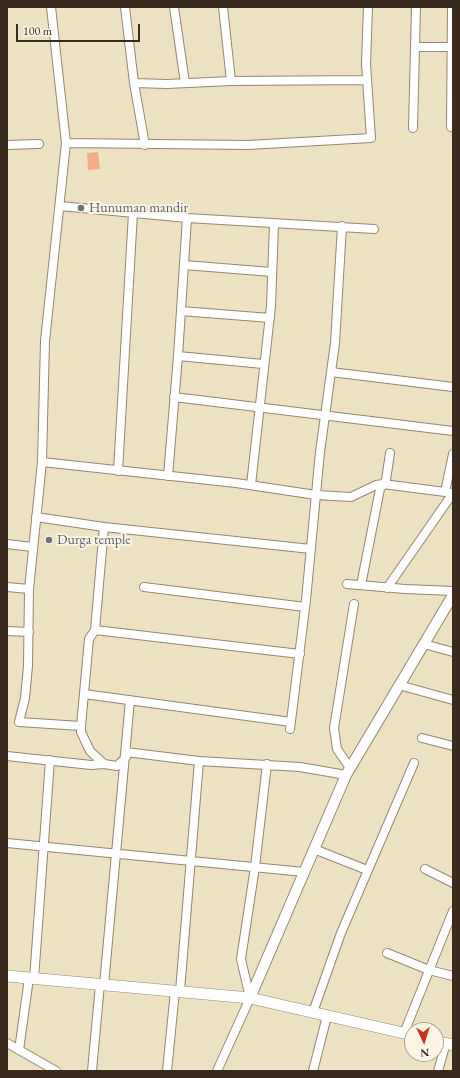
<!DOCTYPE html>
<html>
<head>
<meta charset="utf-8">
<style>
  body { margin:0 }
  #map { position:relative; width:460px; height:1078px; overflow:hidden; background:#ece2c1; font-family:"EB Garamond",serif }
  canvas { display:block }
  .frame { position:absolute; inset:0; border:8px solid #3b2a1e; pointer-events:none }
  .north { position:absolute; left:404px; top:1022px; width:40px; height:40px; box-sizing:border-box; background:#fcf5e5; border:1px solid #afa495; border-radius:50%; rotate:176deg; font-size:11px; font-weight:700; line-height:16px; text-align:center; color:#3b2a1e }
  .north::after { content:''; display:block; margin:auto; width:14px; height:18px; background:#c8321e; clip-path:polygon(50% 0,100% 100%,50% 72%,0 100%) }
  .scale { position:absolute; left:16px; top:24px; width:124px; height:18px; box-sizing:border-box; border:2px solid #3b2a1e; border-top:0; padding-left:5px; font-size:12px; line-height:14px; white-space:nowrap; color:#3b2a1e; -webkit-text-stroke:3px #fcf5e5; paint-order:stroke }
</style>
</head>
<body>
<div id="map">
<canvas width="460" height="1078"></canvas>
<div class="frame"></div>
<div class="north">N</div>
<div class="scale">100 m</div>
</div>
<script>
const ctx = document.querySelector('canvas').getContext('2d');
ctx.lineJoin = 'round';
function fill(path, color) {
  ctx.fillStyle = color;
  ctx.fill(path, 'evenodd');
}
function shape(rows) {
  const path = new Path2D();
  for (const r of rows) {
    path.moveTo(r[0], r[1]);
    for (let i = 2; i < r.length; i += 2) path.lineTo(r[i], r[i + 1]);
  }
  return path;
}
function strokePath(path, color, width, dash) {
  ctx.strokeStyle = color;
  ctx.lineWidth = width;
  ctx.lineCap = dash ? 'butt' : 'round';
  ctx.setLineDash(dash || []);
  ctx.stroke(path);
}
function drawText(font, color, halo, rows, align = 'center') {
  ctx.font = font + ' "EB Garamond",serif';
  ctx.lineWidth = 4;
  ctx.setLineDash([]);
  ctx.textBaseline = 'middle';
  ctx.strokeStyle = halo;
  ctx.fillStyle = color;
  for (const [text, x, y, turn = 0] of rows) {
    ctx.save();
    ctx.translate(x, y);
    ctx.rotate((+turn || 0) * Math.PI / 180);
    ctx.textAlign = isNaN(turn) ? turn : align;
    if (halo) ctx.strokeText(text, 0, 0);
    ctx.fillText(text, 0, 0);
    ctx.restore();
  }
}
const building = shape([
  [98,152,100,169,88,170,87,153]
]);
const minor = shape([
  [51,7,66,143,45,341,42,462,29,589,28,666,25,698,19,722,81,726,81,732,90,751,104,764,117,766,126,757],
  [125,7,134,83,145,145],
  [174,7,185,83],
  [223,7,231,81],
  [415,47,453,47],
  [134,83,167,84,231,81,367,80],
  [451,127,452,7],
  [413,128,416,7],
  [66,143,248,145,371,138,366,64,368,7],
  [7,145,39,144],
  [60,206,187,218,374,229],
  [184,265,272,272],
  [181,311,270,318],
  [178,356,263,364],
  [331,372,453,387],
  [174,397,453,431],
  [42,462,236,483,316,495,351,497,376,485,383,484,453,493],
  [118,471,133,213],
  [168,476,178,356,187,218],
  [251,485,271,306,274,224],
  [445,492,453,454],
  [36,517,104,527,311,549],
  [7,544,32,547],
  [347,584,405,589,453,591],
  [361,585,380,489,386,480,390,453],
  [7,587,29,589],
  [144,587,305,607],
  [387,588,453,493],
  [95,630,300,654],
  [7,631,29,632],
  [424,644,453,652],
  [399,685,453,700],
  [84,694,291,722],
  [81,726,89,639,95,630,104,527],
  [290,729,306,600,320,452,335,343,342,226],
  [422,738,453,746],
  [126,752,199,761,300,767,346,775],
  [7,756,91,765,104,764],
  [350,768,337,749,334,728,354,604],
  [7,843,304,872],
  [314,849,367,870],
  [425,869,453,883],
  [387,953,429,970,453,976],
  [34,979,50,760],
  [104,985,130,700],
  [180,991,199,761],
  [313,1012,341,933,414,763],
  [404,1033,453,911],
  [7,1043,56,1071],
  [19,1050,29,978],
  [92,1071,100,984],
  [167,1071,175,991],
  [217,1071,250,998,241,959,255,867,267,764],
  [313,1071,327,1016],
  [438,1071,446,1043]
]);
const tertiary = shape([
  [250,998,346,775,453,595]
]);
const secondary = shape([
  [7,976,250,998,412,1035],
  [436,1041,453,1045]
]);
const markers = [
  [81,208,4,"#6b7280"],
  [49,540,4,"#6b7280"]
];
const worshipNames = [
  ["Hunuman mandir",89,208],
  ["Durga temple",57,540]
];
fill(building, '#f4ab86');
strokePath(minor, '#948670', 10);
strokePath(tertiary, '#948670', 12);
strokePath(secondary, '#948670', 12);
strokePath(minor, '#fff', 8);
strokePath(tertiary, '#fff', 10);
strokePath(secondary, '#fff', 11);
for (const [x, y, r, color] of markers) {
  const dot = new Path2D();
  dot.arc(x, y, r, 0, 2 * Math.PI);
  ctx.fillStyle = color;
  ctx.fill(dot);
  strokePath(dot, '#fcf5e5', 1.5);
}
drawText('14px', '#5b616d', '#fcf5e5', worshipNames, 'left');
</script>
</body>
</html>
